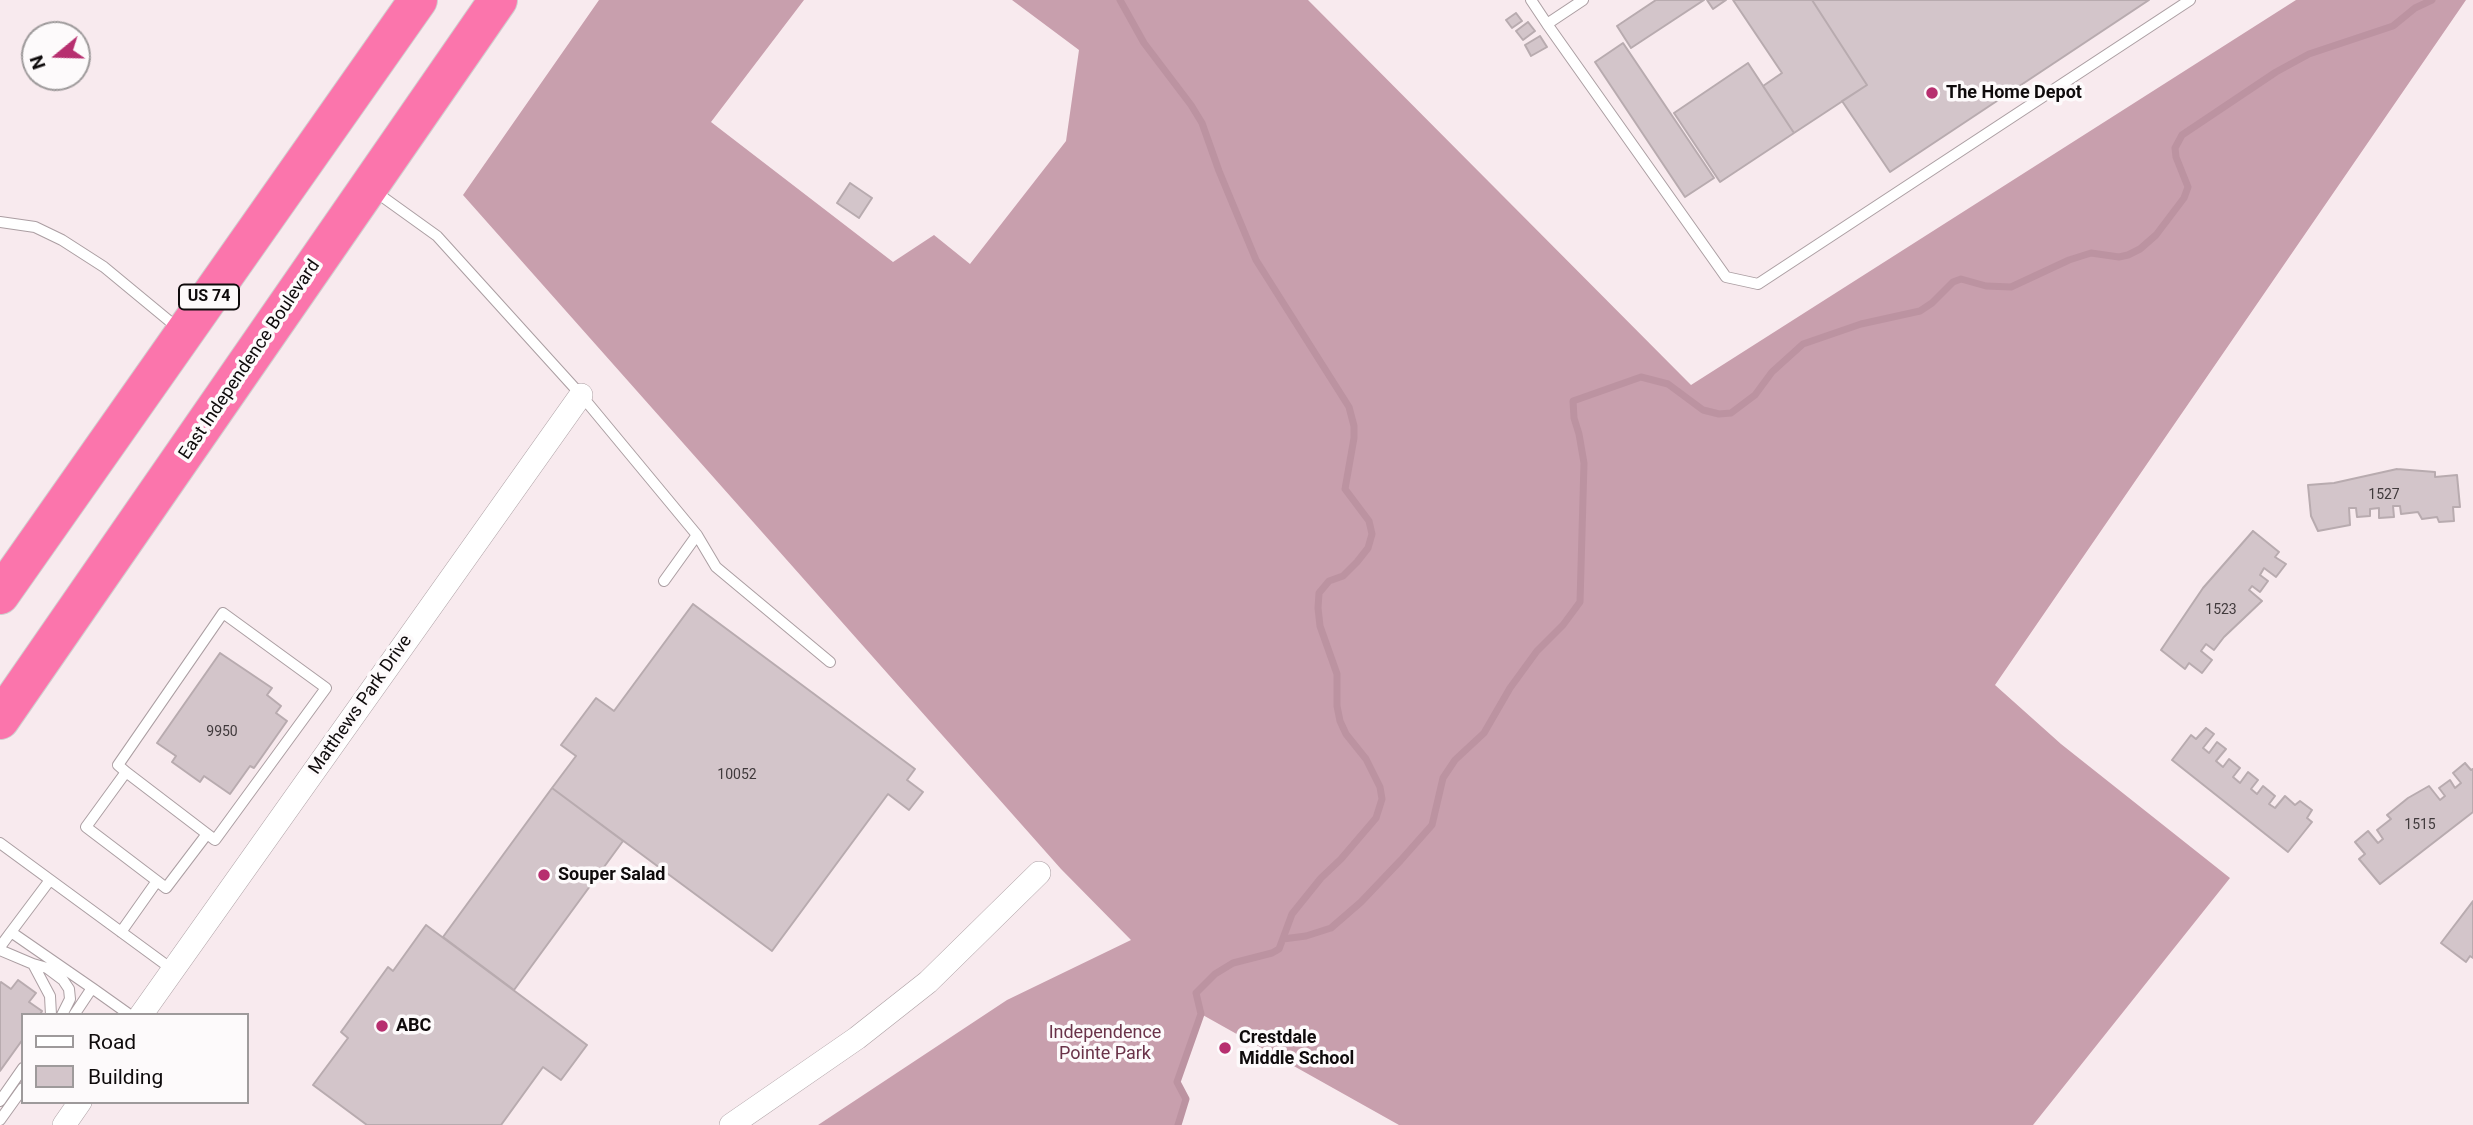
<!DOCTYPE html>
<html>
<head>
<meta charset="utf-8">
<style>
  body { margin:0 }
  #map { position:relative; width:2473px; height:1125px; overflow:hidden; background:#f8eaee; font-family:Roboto,sans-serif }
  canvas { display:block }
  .legend { position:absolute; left:21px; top:1013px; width:228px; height:91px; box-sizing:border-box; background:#fdfafb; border:2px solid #9e9a9b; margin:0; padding:9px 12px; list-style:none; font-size:21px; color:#0f0b0c }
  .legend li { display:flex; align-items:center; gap:14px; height:35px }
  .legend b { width:35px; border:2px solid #9e9a9b }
  .north { position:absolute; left:21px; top:21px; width:70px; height:70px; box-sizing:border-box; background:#fdfafb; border:2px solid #9e9a9b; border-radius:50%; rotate:251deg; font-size:19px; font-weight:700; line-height:28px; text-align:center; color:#0f0b0c }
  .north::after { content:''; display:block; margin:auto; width:24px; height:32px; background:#b72f6f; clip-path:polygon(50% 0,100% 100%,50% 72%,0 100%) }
</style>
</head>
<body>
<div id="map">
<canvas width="2473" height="1125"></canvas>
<ul class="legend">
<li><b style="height:9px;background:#fff"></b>Road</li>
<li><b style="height:19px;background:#d3c5ca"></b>Building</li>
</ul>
<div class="north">N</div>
</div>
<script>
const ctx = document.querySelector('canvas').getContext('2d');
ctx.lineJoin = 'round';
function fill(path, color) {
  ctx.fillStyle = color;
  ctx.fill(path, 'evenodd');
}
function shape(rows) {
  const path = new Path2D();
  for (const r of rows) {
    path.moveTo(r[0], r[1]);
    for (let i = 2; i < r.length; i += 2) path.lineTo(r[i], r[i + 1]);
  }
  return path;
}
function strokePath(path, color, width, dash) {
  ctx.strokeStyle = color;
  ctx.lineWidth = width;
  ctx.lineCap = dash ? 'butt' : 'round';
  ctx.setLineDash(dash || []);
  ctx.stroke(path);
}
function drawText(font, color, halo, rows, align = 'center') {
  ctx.font = font + ' Roboto,sans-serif';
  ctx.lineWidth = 7;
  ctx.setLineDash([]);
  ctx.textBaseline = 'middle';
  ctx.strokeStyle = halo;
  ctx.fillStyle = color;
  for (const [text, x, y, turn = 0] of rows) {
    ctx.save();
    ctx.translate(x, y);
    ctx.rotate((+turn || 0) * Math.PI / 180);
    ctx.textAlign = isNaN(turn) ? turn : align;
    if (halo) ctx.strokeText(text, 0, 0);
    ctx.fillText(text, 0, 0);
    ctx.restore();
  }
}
const forest = shape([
  [599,0,804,0,711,122,893,262,934,235,970,264,1066,141,1079,50,1012,0,1308,0,1691,385,2296,0,2466,0,1995,685,2061,744,2230,878,2033,1125,1399,1125,1201,1014,1177,1082,1186,1099,1178,1125,818,1125,1007,1000,1131,940,1061,869,463,195]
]);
const stream = shape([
  [1120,0,1144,43,1191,105,1202,123,1219,171,1256,260,1349,407,1354,426,1354,438,1345,489,1369,521,1372,534,1368,548,1357,562,1343,576,1329,581,1319,593,1318,608,1320,626,1337,674,1337,706,1340,721,1346,734,1366,759,1380,787,1382,799,1376,818,1341,859,1321,878,1292,914,1279,949,1272,953,1233,963,1215,974,1196,993,1201,1014,1177,1082,1186,1099,1178,1125],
  [1283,939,1306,936,1331,928,1361,902,1401,860,1432,825,1443,778,1455,760,1484,733,1510,688,1537,651,1563,625,1580,602,1584,463,1579,434,1574,418,1573,401,1641,377,1668,384,1703,410,1719,414,1731,413,1755,395,1772,372,1803,344,1861,324,1920,311,1932,303,1953,282,1961,279,1986,286,2011,287,2069,260,2091,253,2119,257,2128,255,2140,249,2156,235,2184,198,2188,187,2176,157,2175,148,2182,135,2276,72,2309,54,2393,26,2415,8,2432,0]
]);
const building = shape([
  [1656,0,1704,0,1631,48,1617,26,1656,0],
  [1707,0,1726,0,1713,9,1707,0],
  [1733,0,1812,0,1867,85,1794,133,1763,86,1782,73,1733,0],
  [1812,0,2149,0,1890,172,1842,101,1867,85,1812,0],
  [1516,13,1522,21,1512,28,1506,20,1516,13],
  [1528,22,1535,31,1523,40,1516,31,1528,22],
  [1540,36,1547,47,1531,56,1525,45,1540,36],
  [1623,43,1714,178,1685,197,1595,62,1623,43],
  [1748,63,1794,133,1720,182,1674,113,1748,63],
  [850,183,872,198,859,218,837,203,850,183],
  [2397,469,2435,472,2435,477,2457,475,2460,507,2453,507,2454,521,2439,522,2437,517,2422,519,2418,512,2401,514,2400,506,2393,506,2394,517,2379,518,2379,508,2370,509,2370,516,2357,517,2356,508,2349,508,2350,525,2318,531,2311,516,2308,485,2334,483,2397,469],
  [2253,531,2279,552,2275,557,2286,564,2276,577,2264,568,2260,575,2268,581,2260,592,2252,586,2249,590,2262,601,2224,637,2214,650,2206,644,2201,651,2212,660,2202,673,2189,663,2185,669,2161,650,2203,588,2253,531],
  [693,604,915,769,907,780,923,792,909,810,888,794,772,951,552,788,576,756,561,745,596,698,614,711,693,604],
  [220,653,272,688,267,695,281,706,276,713,287,721,254,768,250,766,230,794,204,776,200,782,172,762,176,756,157,743,220,653],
  [2206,728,2214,734,2203,748,2209,753,2217,742,2226,749,2216,761,2223,767,2229,759,2240,768,2233,777,2240,783,2248,772,2258,780,2251,789,2257,794,2263,786,2275,796,2269,804,2275,808,2285,796,2295,805,2300,801,2312,810,2307,818,2312,822,2288,852,2172,760,2191,735,2196,739,2206,728],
  [2465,763,2471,770,2473,769,2473,812,2380,884,2359,859,2365,854,2355,842,2368,831,2378,843,2383,839,2377,830,2391,819,2387,815,2408,798,2429,786,2440,800,2445,796,2439,788,2450,780,2455,788,2461,783,2453,773,2465,763],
  [552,788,623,841,514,990,443,937,552,788],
  [2473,901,2473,958,2470,956,2466,962,2441,943,2473,901],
  [426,925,587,1045,561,1080,543,1067,501,1125,367,1125,313,1085,348,1038,341,1032,388,967,393,971,426,925],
  [18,980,36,993,29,1002,42,1011,40,1015,23,1015,23,1039,0,1071,0,984,1,982,11,989,18,980]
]);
const lane = shape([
  [1531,0,1547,24],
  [1583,0,1547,24,1726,277,1758,284,2190,0],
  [373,190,437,236,581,395,697,535,664,581],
  [0,222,35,227,62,240,104,267,179,329],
  [697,535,716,567,830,662],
  [0,843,173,970],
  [157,881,166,888,207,834],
  [11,932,50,880],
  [121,932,157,881,86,827,126,772,118,765,223,613,326,688,215,840,126,772],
  [0,947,11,932,92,988,74,1015],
  [0,950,33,964,50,996,51,1015],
  [33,964,47,968,63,980,69,989,70,999,62,1015],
  [92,988,130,1015],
  [0,1101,23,1068],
  [0,1120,23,1088]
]);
const street = shape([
  [141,1015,581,395],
  [64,1125,80,1102],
  [731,1125,857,1038,928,982,1039,873]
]);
const highway = shape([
  [0,595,418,0],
  [0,720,498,0]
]);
const markers = [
  [1932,93,7,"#b72f6f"],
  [544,875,7,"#b72f6f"],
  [382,1026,7,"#b72f6f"],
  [1225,1048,7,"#b72f6f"]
];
const numberNames = [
  ["1527",2384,495],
  ["1523",2221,610],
  ["9950",222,732],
  ["10052",737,775],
  ["1515",2420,825]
];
const shields = [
  [209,297,60]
];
const shieldNames = [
  ["US 74",209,297]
];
const poiNames = [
  ["The Home Depot",1946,93],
  ["Souper Salad",558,875],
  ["ABC",396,1026],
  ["Crestdale",1239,1038],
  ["Middle School",1239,1059]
];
const streetNames = [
  ["East Independence Boulevard",250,360,-56],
  ["Matthews Park Drive",361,705,-55]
];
const parkNames = [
  ["Independence",1105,1033],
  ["Pointe Park",1105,1054]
];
fill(forest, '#c89fad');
strokePath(stream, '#bc93a1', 7);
fill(building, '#d3c5ca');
strokePath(building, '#b8abaf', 2);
strokePath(lane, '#ab9ea2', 12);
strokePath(street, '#ab9ea2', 24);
strokePath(highway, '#cfcece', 40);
strokePath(lane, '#fff', 10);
strokePath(street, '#fff', 23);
strokePath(highway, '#fb75ac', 38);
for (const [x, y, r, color] of markers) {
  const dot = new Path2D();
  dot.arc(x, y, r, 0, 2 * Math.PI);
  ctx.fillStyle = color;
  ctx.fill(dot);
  strokePath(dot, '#fdfafb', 2.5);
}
drawText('14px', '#403a3c', null, numberNames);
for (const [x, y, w] of shields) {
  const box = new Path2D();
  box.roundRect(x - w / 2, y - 12.5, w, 25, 5);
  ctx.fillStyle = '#fdfafb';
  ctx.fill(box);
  strokePath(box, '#0f0b0c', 2);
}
drawText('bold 16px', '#0f0b0c', null, shieldNames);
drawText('bold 18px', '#0f0b0c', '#fdfafb', poiNames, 'left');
drawText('18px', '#0f0b0c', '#fdfafb', streetNames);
drawText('18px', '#6a3349', '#fdfafb', parkNames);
</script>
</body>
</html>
